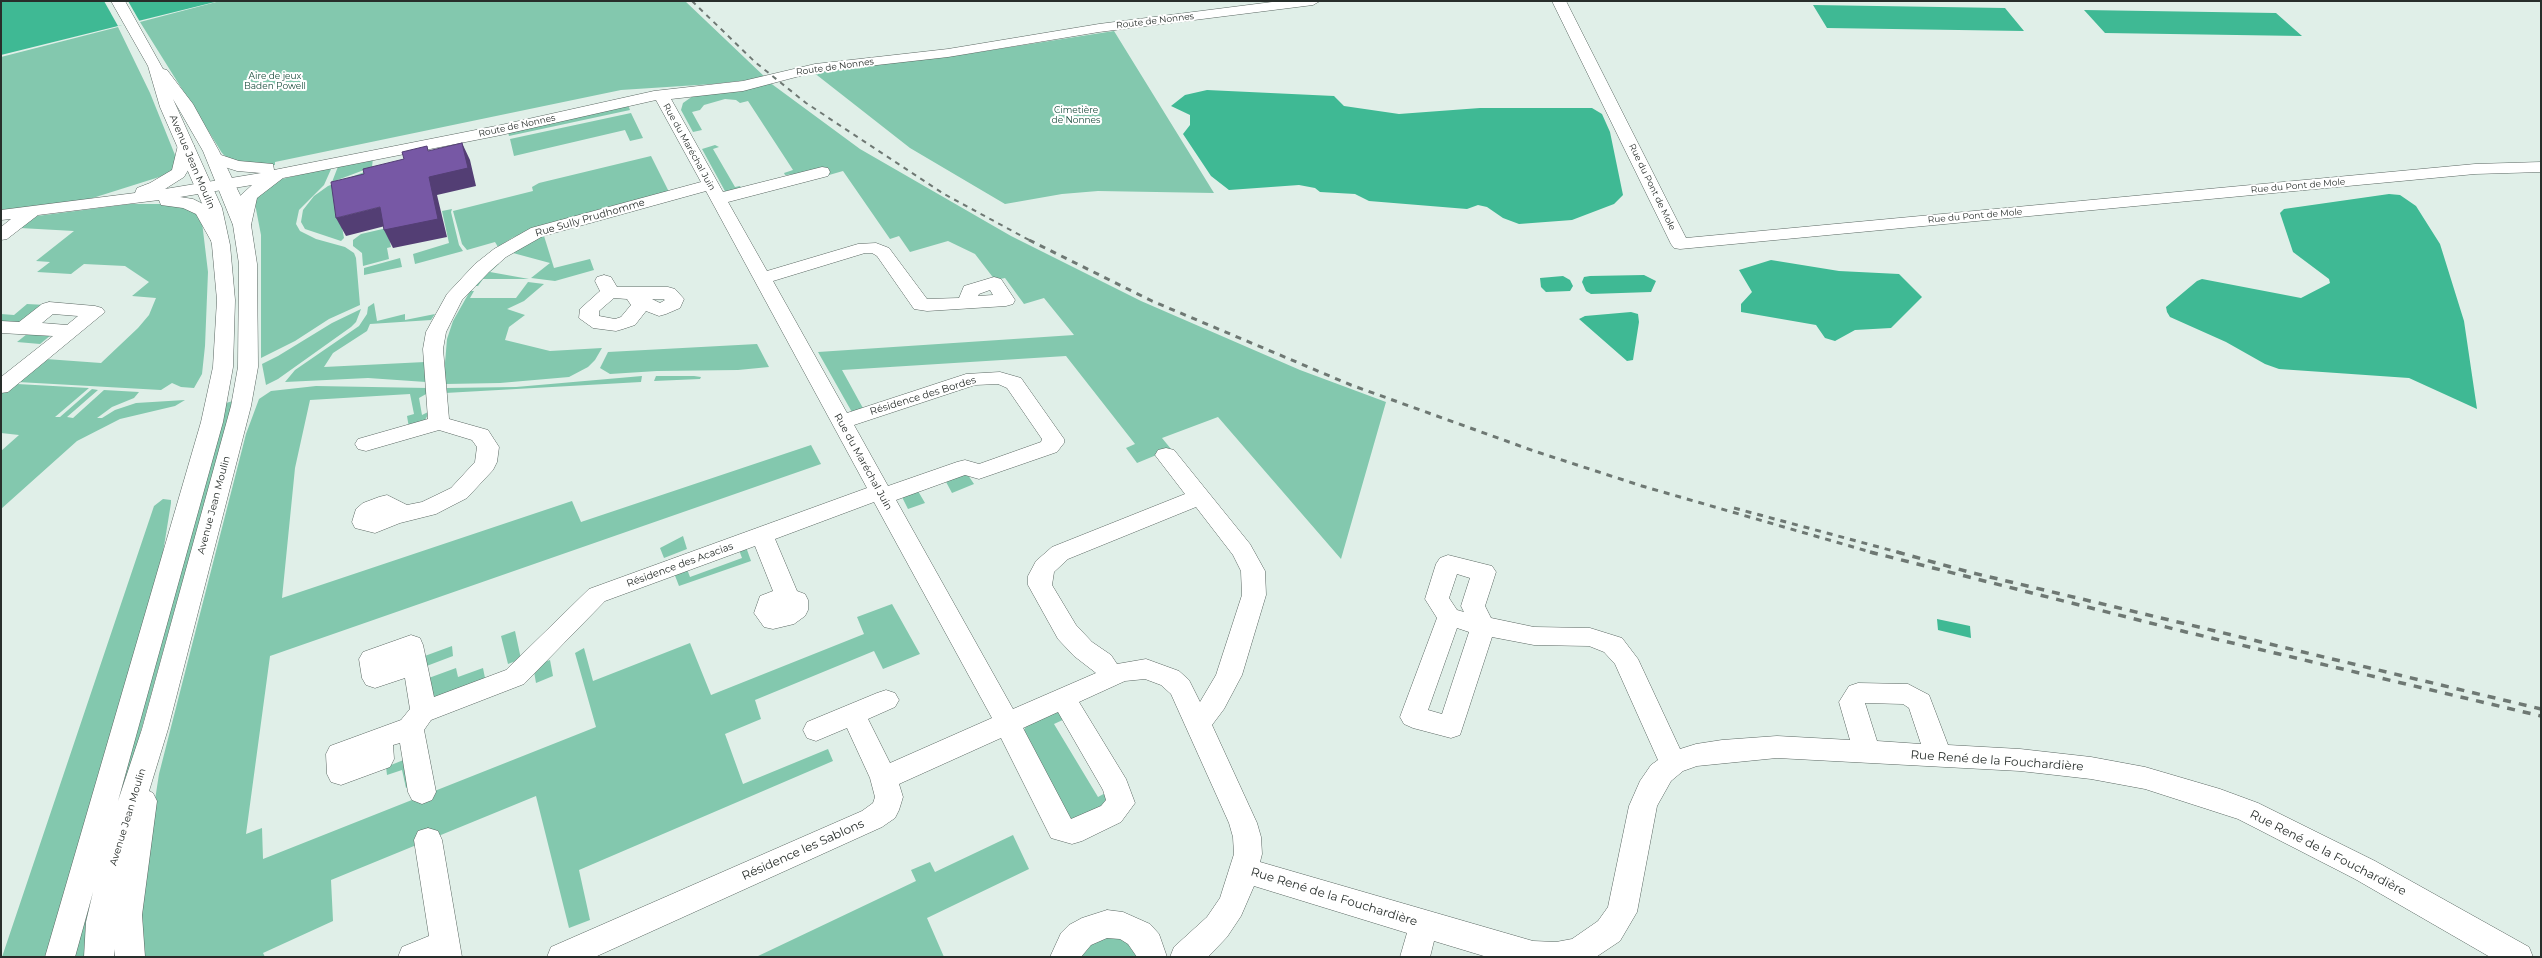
<!DOCTYPE html>
<html>
<head>
<meta charset="utf-8">
<style>
  body { margin:0 }
  #map { position:relative; width:2542px; height:958px; overflow:hidden; background:#e0efe8; font-family:Montserrat,sans-serif }
  canvas { display:block }
  .frame { position:absolute; inset:0; border:2px solid #282e2b; pointer-events:none }
</style>
</head>
<body>
<div id="map">
<canvas width="2542" height="958"></canvas>
<div class="frame"></div>
</div>
<script>
const ctx = document.querySelector('canvas').getContext('2d');
ctx.lineJoin = 'round';
function fill(path, color) {
  ctx.fillStyle = color;
  ctx.fill(path, 'evenodd');
}
function shape(rows) {
  const path = new Path2D();
  for (const r of rows) {
    path.moveTo(r[0], r[1]);
    for (let i = 2; i < r.length; i += 2) path.lineTo(r[i], r[i + 1]);
  }
  return path;
}
function strokePath(path, color, width, dash) {
  ctx.strokeStyle = color;
  ctx.lineWidth = width;
  ctx.lineCap = dash ? 'butt' : 'round';
  ctx.setLineDash(dash || []);
  ctx.stroke(path);
}
function drawText(font, color, halo, rows, align = 'center') {
  ctx.font = font + ' Montserrat,sans-serif';
  ctx.lineWidth = 4;
  ctx.setLineDash([]);
  ctx.textBaseline = 'middle';
  ctx.strokeStyle = halo;
  ctx.fillStyle = color;
  for (const [text, x, y, turn = 0] of rows) {
    ctx.save();
    ctx.translate(x, y);
    ctx.rotate((+turn || 0) * Math.PI / 180);
    ctx.textAlign = isNaN(turn) ? turn : align;
    if (halo) ctx.strokeText(text, 0, 0);
    ctx.fillText(text, 0, 0);
    ctx.restore();
  }
}
const green = shape([
  [220,1,685,1,766,78,713,84,621,90,275,162,275,165,254,165,228,159,222,153,140,22],
  [118,27,150,93,177,160,172,173,80,202,1,212,1,57],
  [1114,31,1214,193,1098,191,1062,194,1005,204,910,148,813,72,953,56],
  [769,82,860,149,1011,236,1141,301,1300,370,1386,402,1341,559,1218,417,1162,438,1171,449,1137,463,1126,448,1135,444,1066,356,842,370,864,410,853,414,818,352,1074,335,1044,298,1024,304,1005,278,995,280,975,254,948,241,910,252,899,236,890,239,843,171,829,175,827,172,785,175,784,173,793,170,748,101,740,103,736,100,725,99,704,105,700,110,692,112,702,130,693,132,681,110,683,103,693,96],
  [628,105,630,110,509,136,508,132],
  [631,113,643,138,630,141,625,130,514,156,510,139],
  [715,145,719,147,713,149,735,187,740,186,742,189,726,193,702,149],
  [651,156,669,192,533,229,512,238,498,247,495,242,467,250,462,244,453,211,533,191,532,187,539,183],
  [373,158,372,167,332,182,339,164],
  [332,167,324,185,299,210,296,224,300,231,316,239,345,247,354,253,356,258,360,305,329,319,295,341,261,358,261,235,255,204,257,196,278,180],
  [372,169,337,198,344,238,341,241,305,229,301,222,303,210,314,196,328,186],
  [130,204,165,204,186,207,199,215,202,222,208,272,205,346,202,374,194,388,181,387,172,383,161,390,18,382,46,359,101,363,138,328,149,315,156,298,132,296,149,282,125,266,84,264,71,274,37,272,50,262,36,261,74,231,20,228,37,216],
  [452,209,451,212,459,245,463,251,415,264,413,254,449,243,442,211],
  [387,228,391,247,387,248,389,259,363,266,362,253,353,246,353,240,361,234],
  [555,232,544,236,554,268,590,259,594,270,555,281,531,278,550,263,513,253,503,258,536,238],
  [400,258,402,267,364,275,364,268],
  [496,264,499,264,490,272,529,279,483,279,478,286,474,286],
  [528,282,544,284,524,301,507,309,525,315,509,327,505,340,550,351,602,348,595,360,588,367,569,377,500,383,446,384,444,375,447,339,453,321,470,291,474,291,470,298,516,298],
  [374,303,377,321,405,314,405,320,435,314,431,320,370,324,367,331,333,353,324,367,425,362,426,382,368,378,285,382,295,370,359,326,367,314,368,307],
  [27,304,46,305,21,324,1,323,1,314,14,315],
  [361,309,356,322,351,327,278,379,266,385,262,364,278,356,332,323],
  [27,334,51,335,40,344,17,342],
  [757,344,769,367,738,370,657,371,610,374,600,368,608,352],
  [642,376,641,382,445,393,446,388,516,387],
  [656,376,694,376,701,377,700,379,654,381],
  [17,384,89,388,55,417,60,417,92,389,98,390,67,417,73,418,104,390,139,392,134,398,112,407,97,418,102,418,115,410,136,403,185,400,175,406,120,419,77,441,1,509,1,451,19,435,1,433,1,391],
  [316,386,428,388,428,393,419,398,422,415,430,411,425,420,409,428,407,416,414,414,410,394,310,400,295,468,282,598,572,501,581,522,811,445,821,464,270,656,246,834,262,828,263,859,596,727,575,653,584,648,593,681,690,643,711,695,864,634,857,617,892,604,920,654,883,669,874,651,755,700,761,719,725,734,743,784,828,749,833,761,579,870,590,920,569,928,536,796,331,880,333,921,263,953,265,957,145,957,141,923,143,877,159,774,246,434,259,399,271,391],
  [233,401,106,856,88,957,71,957,226,403],
  [966,472,974,484,952,493,945,480],
  [918,491,925,503,908,509,902,497],
  [163,499,171,500,171,503,159,577,46,957,2,957,154,506],
  [683,536,687,549,664,558,660,548],
  [746,547,751,561,679,586,674,573,687,569,690,577,742,558,739,550],
  [515,631,521,659,508,664,501,636],
  [452,646,453,656,424,667,422,657],
  [550,660,553,676,536,683,533,666],
  [456,668,458,677,483,668,486,683,436,698,432,696,426,679],
  [1057,711,1062,712,1067,718,1054,724,1098,797,1111,790,1114,803,1071,819,1023,732,1027,724],
  [406,759,410,786,406,788,402,770,387,775,386,767],
  [1013,835,1029,869,927,918,944,957,756,957,916,881,911,870,930,862,935,872],
  [1092,934,1123,938,1146,957,1070,957]
]);
const water = shape([
  [1,1,219,1,1,55],
  [1813,5,2005,8,2024,31,1827,28],
  [2084,10,2276,13,2302,36,2105,33],
  [1207,90,1334,96,1344,106,1399,114,1480,108,1592,108,1602,114,1610,132,1623,195,1614,204,1572,220,1519,224,1503,218,1487,207,1478,205,1467,209,1369,201,1355,194,1320,192,1315,188,1299,185,1229,190,1211,176,1183,134,1190,125,1190,115,1171,106,1185,95],
  [2389,194,2400,195,2416,206,2440,244,2464,321,2477,409,2409,378,2279,369,2265,364,2226,342,2170,317,2167,312,2166,307,2197,281,2202,279,2301,298,2330,283,2329,279,2293,252,2280,213,2284,209],
  [1771,260,1839,271,1899,274,1922,297,1891,328,1855,330,1835,341,1825,338,1816,325,1741,312,1741,304,1752,292,1739,270],
  [1644,275,1656,281,1651,292,1591,294,1586,291,1582,282,1584,277,1590,276],
  [1563,276,1570,280,1573,286,1570,291,1546,292,1541,287,1540,278],
  [1631,312,1638,314,1639,322,1633,360,1627,361,1579,319,1585,316],
  [1937,619,1970,626,1971,638,1938,630]
]);
const pier = shape([
  [104,1,128,1,140,22,118,26]
]);
const minor = shape([
  [1280,1,1320,1,1313,5,1099,32,948,57,815,72,743,91,671,99,723,192,822,167,828,168,830,172,828,176,728,202,767,271,858,244,876,243,889,248,927,299,959,298,964,286,994,277,1001,279,1015,300,1013,304,1006,306,927,311,914,309,877,256,872,253,865,253,773,281,847,413,966,374,1000,372,1021,378,1064,439,1064,443,1057,452,979,479,965,475,896,500,1013,709,1096,673,1074,656,1058,639,1028,585,1028,576,1036,561,1052,547,1185,494,1155,455,1158,450,1166,448,1174,450,1250,544,1265,571,1266,595,1242,675,1224,709,1212,725,1257,823,1261,837,1262,854,1260,862,1533,941,1556,942,1572,939,1598,921,1608,907,1629,806,1640,781,1651,765,1658,760,1615,664,1604,652,1589,646,1534,645,1492,637,1460,735,1451,738,1413,728,1404,724,1400,717,1437,618,1425,599,1436,564,1440,558,1448,555,1492,566,1496,572,1485,606,1491,618,1534,627,1590,628,1622,638,1638,659,1680,749,1696,744,1722,740,1777,736,1850,740,1839,702,1849,686,1858,683,1908,684,1929,695,1948,745,2020,749,2091,757,2145,767,2220,789,2258,803,2375,861,2529,947,2533,957,2490,957,2355,879,2238,819,2145,789,2091,779,2020,771,1777,758,1697,766,1683,771,1671,781,1657,806,1637,912,1620,941,1596,957,1487,957,1434,941,1430,957,1400,957,1407,933,1254,886,1241,916,1227,937,1208,957,1170,957,1174,947,1207,917,1220,898,1234,854,1233,837,1229,823,1171,694,1161,685,1145,679,1125,681,1079,702,1126,779,1135,803,1121,822,1082,841,1072,844,1051,838,1001,738,899,784,903,797,899,810,895,818,882,827,595,957,547,957,551,947,862,811,873,803,875,797,870,778,847,728,816,741,807,738,803,730,807,722,877,693,886,690,895,693,899,700,895,707,868,719,890,763,992,718,874,502,775,539,797,591,805,594,808,600,808,610,805,616,794,624,773,629,764,627,754,613,760,596,773,591,755,546,605,601,524,684,431,720,424,730,436,792,432,800,422,804,412,800,408,792,400,743,393,745,394,759,390,767,341,785,331,782,327,774,326,754,330,746,401,720,410,709,405,678,375,688,366,685,362,678,359,659,363,652,411,635,420,638,423,645,434,697,506,670,589,589,867,488,706,191,543,236,506,257,489,272,462,300,446,332,443,349,449,419,488,430,499,447,497,462,493,470,467,498,436,514,400,523,375,533,355,528,352,522,356,509,363,503,379,497,387,495,407,505,422,502,451,488,475,462,477,447,472,440,439,430,366,451,358,449,355,444,358,439,428,419,423,349,426,332,447,294,475,264,494,249,531,228,701,182,656,100,501,135,283,178,257,198,251,225,248,229,242,230,236,229,233,225,240,196,252,185,180,197,193,199,209,207,229,242,226,246,220,247,214,246,196,214,183,208,161,205,159,200,38,215,7,239,1,240,1,227,11,219,1,220,1,210,135,193,137,188,150,183,172,170,178,145,186,140,194,145,190,167,184,177,165,189,261,173,237,171,209,162,207,158,209,154,215,153,239,161,273,164,274,170,501,125,654,91,743,81,815,64,948,49,1099,24,1280,1],
  [990,290,993,295,978,296,979,294,990,290],
  [998,384,1007,388,1042,439,1041,442,979,464,965,460,957,462,888,486,854,425,975,385,998,384],
  [1196,507,1233,555,1241,571,1242,595,1216,675,1200,702,1189,680,1179,671,1146,659,1117,664,1111,655,1092,642,1076,625,1052,585,1054,572,1068,559,1196,507],
  [1457,574,1470,578,1461,606,1464,612,1457,610,1449,598,1457,574],
  [1457,628,1469,632,1442,714,1428,710,1457,628],
  [1865,703,1903,704,1909,708,1921,744,1877,741,1865,703],
  [1058,712,1103,790,1106,800,1101,806,1071,819,1023,728,1058,712],
  [1552,1,1566,1,1686,238,2475,164,2541,162,2541,172,2475,174,1680,249,1674,248,1671,244,1552,1],
  [604,275,611,277,617,287,668,287,675,289,684,299,680,308,666,314,659,316,646,311,635,325,623,329,616,331,593,328,579,318,580,309,600,291,595,281,597,277,604,275],
  [614,298,627,299,631,305,621,317,615,319,599,316,599,311,614,298],
  [652,299,663,299,665,300,660,303,652,299],
  [49,302,95,306,102,308,105,312,8,392,1,393,1,377,53,336,1,333,1,321,19,322,42,304,49,302],
  [53,314,78,316,67,325,42,323,53,314],
  [428,828,438,831,442,840,462,957,398,957,402,947,429,936,414,840,418,831,428,828],
  [1107,910,1123,912,1150,924,1159,934,1167,957,1137,957,1128,944,1120,939,1107,938,1091,945,1081,957,1050,957,1061,933,1069,925,1082,918,1107,910]
]);
const major = shape([
  [111,1,125,1,163,69,167,70,193,104,219,151,242,199,251,225,257,264,258,367,251,406,168,729,149,791,153,793,157,801,142,915,145,957,115,957,114,949,114,957,84,957,86,922,93,892,75,957,45,957,201,422,213,367,217,300,212,245,204,208,160,107,148,66,111,1],
  [173,99,203,151,233,225,239,264,238,367,231,406,142,729,118,801,223,422,233,367,235,300,230,245,222,208,173,99]
]);
const railFar2 = shape([
  [692,1,755,62,806,103,944,194,1031,241]
]);
const railFar1 = shape([
  [1029,240,1152,301,1351,385,1534,451,1642,486,1874,553],
  [1734,508,1901,553]
]);
const rail = shape([
  [1870,552,2186,632,2541,716],
  [1897,552,1969,572,2541,709]
]);
const shadedWall = shape([
  [462,143,470,160,476,186,437,195,447,237,393,248,384,230,429,177],
  [380,207,389,225,346,236,336,218]
]);
const building = shape([
  [462,143,468,168,429,177,438,219,384,230,380,207,336,218,331,182,364,174,363,169,404,159,402,152,427,146,428,151,462,143]
]);
const farStreetnames = [
  ["Route de Nonnes",1155,21,-7],
  ["Route de Nonnes",835,67,-8],
  ["Route de Nonnes",517,126,-12],
  ["Rue du Maréchal Juin",689,147,61],
  ["Rue du Pont de Mole",2298,186,-5],
  ["Rue du Pont de Mole",1652,187,64],
  ["Rue du Pont de Mole",1975,216,-5]
];
const farParknames = [
  ["Aire de jeux",275,76],
  ["Baden Powell",275,86],
  ["Cimetière",1076,110],
  ["de Nonnes",1076,120]
];
const streetNames = [
  ["Avenue Jean Moulin",192,162,67],
  ["Rue Sully Prudhomme",590,218,-16],
  ["Résidence des Bordes",923,396,-17],
  ["Rue du Maréchal Juin",863,462,61],
  ["Avenue Jean Moulin",214,505,-75],
  ["Résidence des Acacias",680,565,-20],
  ["Avenue Jean Moulin",128,817,-73]
];
const nearStreetnames = [
  ["Rue René de la Fouchardière",1997,761,4],
  ["Résidence les Sablons",803,850,-24],
  ["Rue René de la Fouchardière",2328,853,27],
  ["Rue René de la Fouchardière",1334,897,17]
];
fill(green, '#83c8ae');
fill(water, '#3fb994');
fill(pier, '#e0efe8');
strokePath(minor, '#5a6762', 1);
strokePath(major, '#5a6762', 1);
fill(minor, '#fff');
fill(major, '#fff');
strokePath(railFar2, '#6e7873', 2, [5, 5]);
strokePath(railFar1, '#6e7873', 3, [6, 6]);
strokePath(rail, '#6e7873', 3.5, [8, 8]);
fill(shadedWall, '#533e74');
fill(building, '#7758a5');
strokePath(building, '#533e74', 1);
drawText('9px', '#282e2b', '#fff', farStreetnames);
drawText('9px', '#194b3b', '#fff', farParknames);
drawText('10px', '#282e2b', '#fff', streetNames);
drawText('12px', '#282e2b', '#fff', nearStreetnames);
</script>
</body>
</html>
